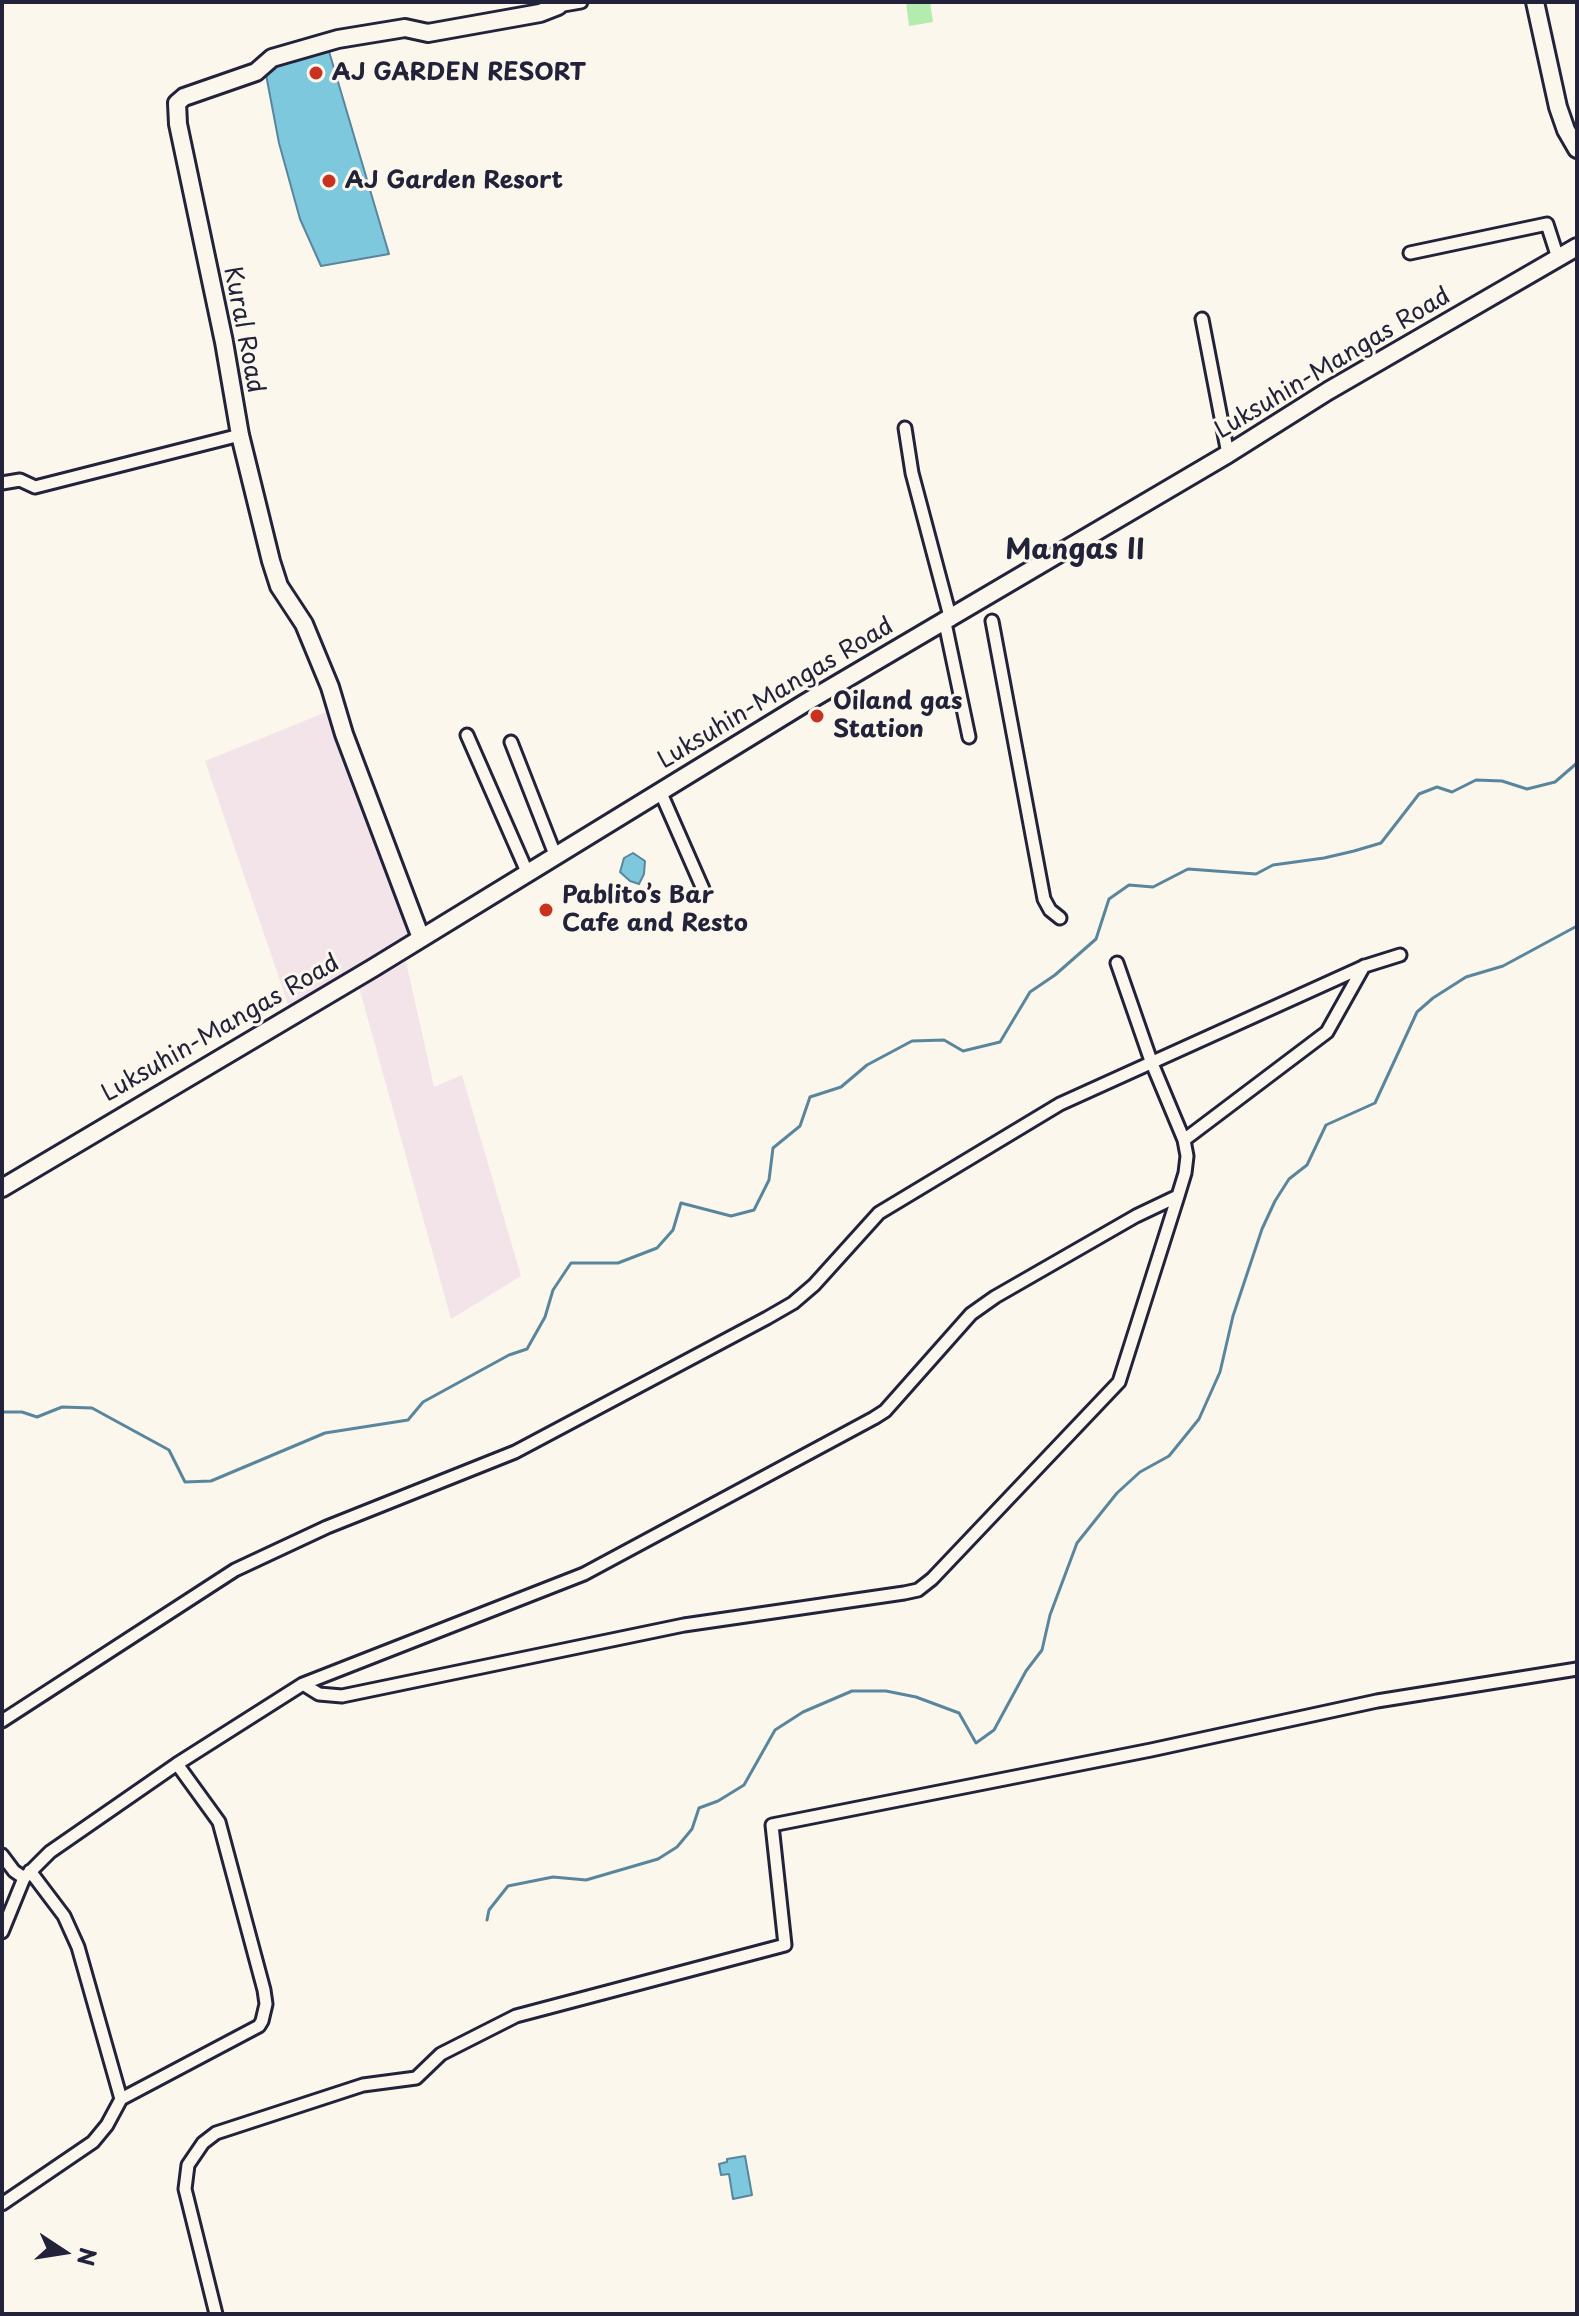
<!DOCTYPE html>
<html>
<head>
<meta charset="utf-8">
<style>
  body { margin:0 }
  #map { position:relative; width:1579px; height:2316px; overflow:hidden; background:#fbf7ec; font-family:"Playpen Sans",sans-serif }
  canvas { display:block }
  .frame { position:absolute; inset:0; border:4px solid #22223b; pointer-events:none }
  .north { position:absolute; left:24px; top:2212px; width:80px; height:80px; -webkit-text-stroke:6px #fbf7ec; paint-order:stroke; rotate:102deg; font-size:22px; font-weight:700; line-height:32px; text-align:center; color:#22223b }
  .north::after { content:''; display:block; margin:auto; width:28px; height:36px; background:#22223b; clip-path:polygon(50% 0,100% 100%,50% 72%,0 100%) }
</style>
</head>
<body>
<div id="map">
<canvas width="1579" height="2316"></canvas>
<div class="frame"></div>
<div class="north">N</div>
</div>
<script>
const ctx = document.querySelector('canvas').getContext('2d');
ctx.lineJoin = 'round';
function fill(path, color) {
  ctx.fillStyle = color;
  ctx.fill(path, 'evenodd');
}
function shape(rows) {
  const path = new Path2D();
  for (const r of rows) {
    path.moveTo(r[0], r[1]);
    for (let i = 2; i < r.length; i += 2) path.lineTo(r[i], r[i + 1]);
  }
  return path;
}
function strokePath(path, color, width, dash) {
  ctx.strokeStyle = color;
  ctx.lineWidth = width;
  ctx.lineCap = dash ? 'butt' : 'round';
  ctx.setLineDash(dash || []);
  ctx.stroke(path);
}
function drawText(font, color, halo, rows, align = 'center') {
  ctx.font = font + ' "Playpen Sans",sans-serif';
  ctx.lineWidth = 6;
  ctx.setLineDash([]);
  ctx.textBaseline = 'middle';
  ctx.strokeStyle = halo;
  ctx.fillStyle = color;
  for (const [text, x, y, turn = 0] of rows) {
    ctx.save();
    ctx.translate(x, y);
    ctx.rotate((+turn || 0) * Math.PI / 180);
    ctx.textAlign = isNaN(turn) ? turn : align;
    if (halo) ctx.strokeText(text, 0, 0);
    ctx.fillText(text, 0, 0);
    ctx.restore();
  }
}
const built = shape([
  [329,711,415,938,289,1007,205,761],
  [406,962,434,1087,462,1075,521,1276,451,1319,359,987]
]);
const green = shape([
  [906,2,930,2,933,22,909,26]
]);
const water = shape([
  [328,48,389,254,321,266,300,219,279,143,264,64,328,48],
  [633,853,645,861,644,874,639,884,630,881,620,872,624,858,633,853],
  [745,2156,752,2195,733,2199,729,2174,721,2175,719,2164,727,2162,727,2159,745,2156]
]);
const stream = shape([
  [2,1412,22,1412,37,1417,62,1407,92,1408,169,1450,185,1482,211,1481,325,1433,408,1420,423,1402,509,1355,527,1349,545,1317,553,1290,571,1263,618,1263,657,1248,673,1230,681,1203,731,1216,754,1210,769,1180,773,1148,800,1126,810,1097,841,1087,867,1065,912,1041,944,1040,963,1051,1000,1042,1030,992,1055,975,1096,939,1109,899,1129,885,1153,887,1188,869,1256,874,1273,865,1324,858,1354,851,1381,843,1419,794,1437,787,1452,792,1476,780,1502,781,1527,789,1555,782,1577,763],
  [487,1920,489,1910,508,1886,553,1877,586,1880,658,1859,677,1847,692,1829,699,1808,718,1801,744,1785,775,1730,803,1712,852,1691,886,1691,916,1697,959,1713,976,1743,994,1730,1026,1671,1042,1650,1050,1615,1077,1543,1117,1493,1140,1472,1169,1456,1199,1419,1220,1372,1233,1316,1262,1229,1275,1201,1289,1179,1307,1165,1326,1125,1375,1103,1417,1012,1433,998,1466,977,1503,966,1577,926]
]);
const street = shape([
  [558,6,581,2],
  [1410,253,1547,224,1558,258],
  [1202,319,1228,454],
  [905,428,912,473,951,620],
  [2,483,20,480,35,487,240,435],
  [992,621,1044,899,1050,910,1060,918],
  [945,623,969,737],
  [467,735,528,874],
  [511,742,556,857],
  [660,791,703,889],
  [1184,1140,1327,1032,1364,966],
  [303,1684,319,1694,342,1696,684,1625,904,1593,918,1590,932,1579,1119,1382,1178,1196,1185,1173,1187,1156,1184,1140,1151,1061,1117,963],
  [2,1721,235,1570,327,1527,515,1452,767,1318,793,1303,814,1285,879,1213,1060,1104,1365,966,1400,955],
  [2,1855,14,1871,24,1878],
  [30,1871,64,1916,78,1947,121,2099],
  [2,1932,24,1878,50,1852,177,1764,303,1684,584,1574,874,1418,885,1411,971,1314,995,1297,1136,1216,1178,1196],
  [2,2204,93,2142,107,2125,121,2099,259,2026,262,2021,266,2004,264,1990,219,1822,177,1764],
  [216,2314,185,2189,188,2165,203,2143,216,2133,363,2085,416,2078,441,2054,516,2016,785,1945,772,1825,1151,1750,1377,1701,1577,1669]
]);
const secondary = shape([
  [1535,2,1558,107,1566,130,1577,149],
  [421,938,344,734,330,687,304,624,279,586,271,561,240,435,224,342,178,124,177,103,184,97,256,72,272,58,338,39,405,28,428,33,540,13,558,6,557,2],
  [2,1188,373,968,805,703,1228,454,1328,391,1577,247]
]);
const markers = [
  [316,73,8,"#c8321e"],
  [329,181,8,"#c8321e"],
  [817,716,8,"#c8321e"],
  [546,910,8,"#c8321e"]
];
const poiNames = [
  ["AJ GARDEN RESORT",332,73],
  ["AJ Garden Resort",345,181],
  ["Oiland gas",833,702],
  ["Station",833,730],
  ["Pablito’s Bar",562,896],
  ["Cafe and Resto",562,924]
];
const streetNames = [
  ["Kural Road",243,330,79],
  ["Luksuhin-Mangas Road",1333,364,-31],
  ["Luksuhin-Mangas Road",776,694,-31],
  ["Luksuhin-Mangas Road",221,1029,-30]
];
const quarterNames = [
  ["Mangas II",1075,551]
];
fill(built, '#f3e4e9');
fill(green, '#b4ecaf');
fill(water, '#7ec8de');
strokePath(water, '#59869d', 2);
strokePath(stream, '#59869d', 3);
strokePath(street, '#22223b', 17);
strokePath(secondary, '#22223b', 22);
strokePath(street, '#fbf7ec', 11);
strokePath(secondary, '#fbf7ec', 16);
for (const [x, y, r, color] of markers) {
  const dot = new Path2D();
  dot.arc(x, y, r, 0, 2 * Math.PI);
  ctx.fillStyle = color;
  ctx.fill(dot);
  strokePath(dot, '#fbf7ec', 3);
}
drawText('bold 24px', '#22223b', '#fbf7ec', poiNames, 'left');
drawText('24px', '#22223b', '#fbf7ec', streetNames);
drawText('bold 28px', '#22223b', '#fbf7ec', quarterNames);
</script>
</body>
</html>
